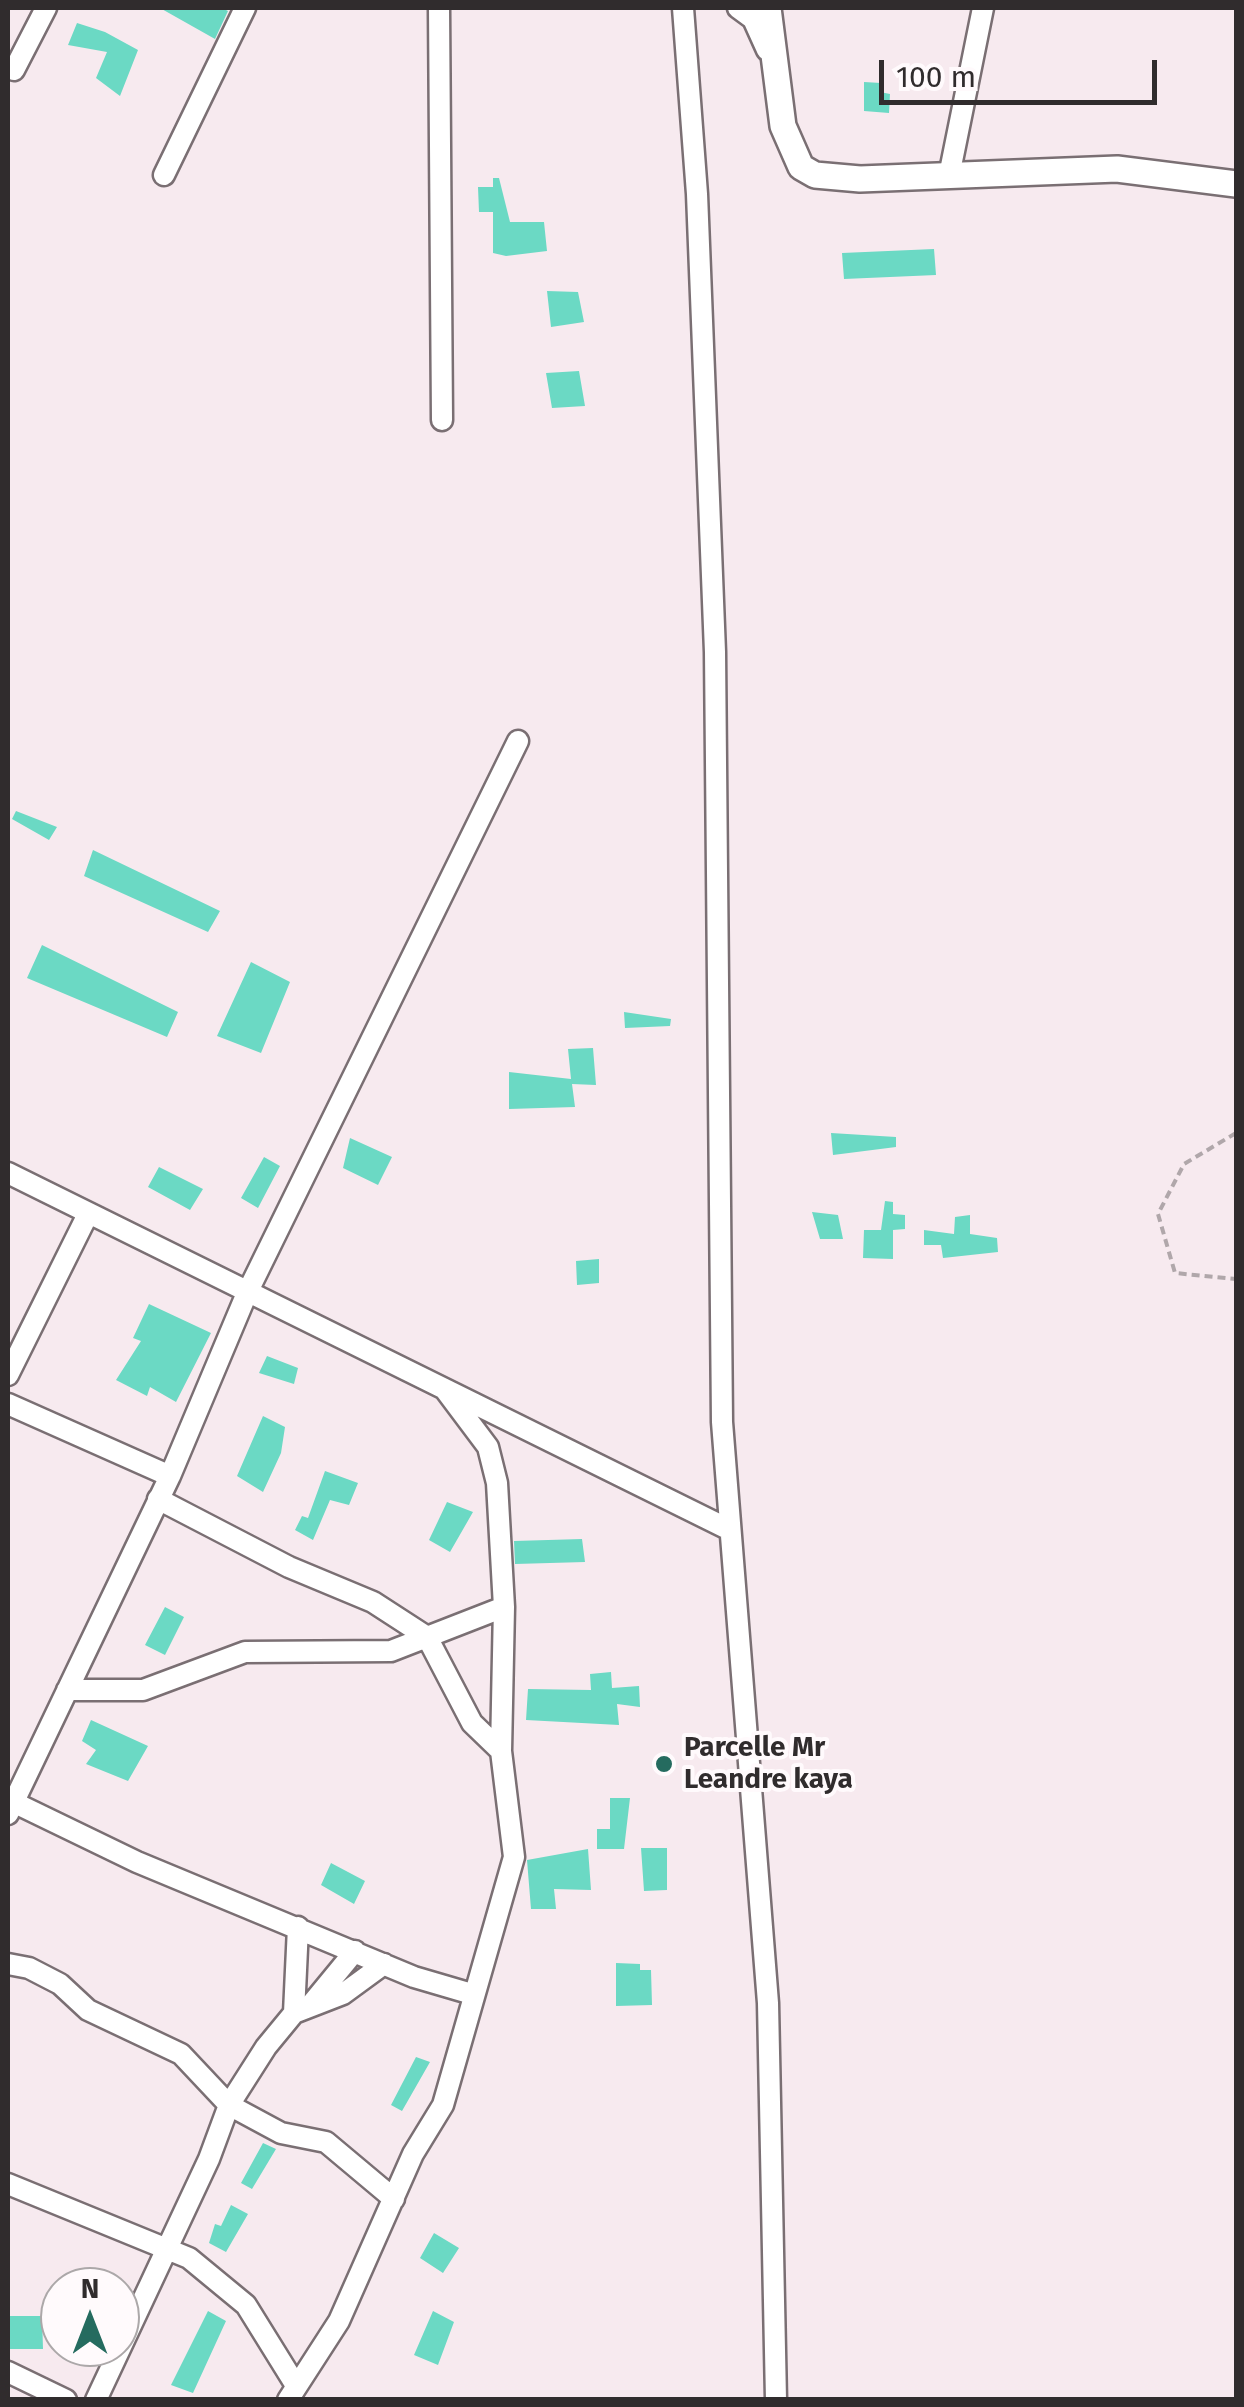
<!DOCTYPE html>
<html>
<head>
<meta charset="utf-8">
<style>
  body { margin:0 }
  #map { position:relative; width:1244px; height:2407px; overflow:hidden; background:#f7eaef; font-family:"Fira Sans",sans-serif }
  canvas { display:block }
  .frame { position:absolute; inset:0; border:10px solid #302c2d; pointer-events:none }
  .north { position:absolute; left:40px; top:2267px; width:100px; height:100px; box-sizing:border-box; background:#fffafc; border:2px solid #aca8a9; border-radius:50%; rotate:0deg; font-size:28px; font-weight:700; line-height:40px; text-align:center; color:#302c2d }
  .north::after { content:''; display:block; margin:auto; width:35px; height:45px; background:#256b5f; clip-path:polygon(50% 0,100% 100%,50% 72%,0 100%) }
  .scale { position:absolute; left:879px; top:60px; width:278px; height:45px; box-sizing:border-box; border:5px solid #302c2d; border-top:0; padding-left:12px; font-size:30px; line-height:35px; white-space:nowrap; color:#302c2d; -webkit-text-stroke:8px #fffafc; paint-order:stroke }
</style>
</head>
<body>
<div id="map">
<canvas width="1244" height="2407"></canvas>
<div class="frame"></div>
<div class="north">N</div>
<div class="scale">100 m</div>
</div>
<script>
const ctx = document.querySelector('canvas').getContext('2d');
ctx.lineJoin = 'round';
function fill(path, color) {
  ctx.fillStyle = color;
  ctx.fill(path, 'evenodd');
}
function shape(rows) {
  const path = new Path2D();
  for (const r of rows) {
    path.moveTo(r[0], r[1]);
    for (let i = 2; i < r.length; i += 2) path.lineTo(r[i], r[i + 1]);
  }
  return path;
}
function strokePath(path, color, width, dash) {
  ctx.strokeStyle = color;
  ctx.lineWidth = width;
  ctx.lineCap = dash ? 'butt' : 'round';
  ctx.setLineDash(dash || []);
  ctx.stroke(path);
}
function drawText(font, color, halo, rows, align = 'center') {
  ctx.font = font + ' "Fira Sans",sans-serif';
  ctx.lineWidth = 8;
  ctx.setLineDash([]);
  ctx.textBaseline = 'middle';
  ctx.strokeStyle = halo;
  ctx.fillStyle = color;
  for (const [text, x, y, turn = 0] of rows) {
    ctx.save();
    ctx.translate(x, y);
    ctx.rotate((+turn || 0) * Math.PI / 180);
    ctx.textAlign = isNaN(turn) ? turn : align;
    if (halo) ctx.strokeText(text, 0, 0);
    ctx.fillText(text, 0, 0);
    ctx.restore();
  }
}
const building = shape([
  [160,8,222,8,228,11,215,39],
  [77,23,105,32,138,50,120,96,96,78,107,52,68,45],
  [864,82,881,83,880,92,890,94,889,113,864,111],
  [493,178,499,178,510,222,544,222,547,251,506,256,493,253,493,212,479,212,478,187,493,187],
  [934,249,936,275,844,279,842,253],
  [547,291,578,292,584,322,551,327],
  [579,371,585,406,552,408,546,373],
  [16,811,57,827,49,840,12,819],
  [93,850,220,911,208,932,84,876],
  [42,945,178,1012,167,1037,27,978],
  [251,962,290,982,261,1053,217,1036],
  [624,1012,671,1019,670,1026,625,1028],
  [593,1048,596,1085,572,1084,575,1107,509,1109,509,1072,571,1079,568,1049],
  [831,1133,896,1137,896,1147,833,1155],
  [350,1138,392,1157,378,1185,343,1168],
  [264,1157,280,1166,258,1208,241,1198],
  [159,1167,203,1189,190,1210,148,1187],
  [885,1201,893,1202,893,1214,905,1215,905,1229,893,1230,893,1259,863,1258,864,1230,881,1230],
  [812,1212,838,1215,843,1239,820,1239],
  [970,1215,970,1234,997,1238,998,1252,943,1258,941,1245,924,1245,924,1230,954,1234,955,1217],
  [599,1259,599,1283,577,1285,576,1261],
  [149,1304,211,1333,176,1402,150,1387,147,1396,116,1380,141,1341,133,1338],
  [267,1356,298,1368,294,1384,259,1373],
  [263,1416,285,1427,281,1453,263,1492,237,1476],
  [325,1471,358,1483,349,1505,330,1500,313,1540,295,1530,302,1516,308,1518],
  [447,1502,473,1512,450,1552,429,1540],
  [582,1539,585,1562,515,1564,514,1541],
  [165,1607,184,1617,165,1655,145,1645],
  [611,1672,612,1688,639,1686,640,1707,617,1704,619,1725,526,1720,528,1689,591,1690,590,1674],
  [91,1720,148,1746,128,1781,86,1764,96,1750,82,1741],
  [610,1798,630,1798,624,1849,597,1849,597,1829,610,1829],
  [641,1848,667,1848,667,1890,644,1891],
  [588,1849,591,1890,554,1889,556,1909,531,1909,527,1860],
  [331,1863,365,1881,354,1904,321,1885],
  [616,1963,640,1964,640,1970,651,1970,652,2005,616,2006],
  [416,2057,430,2062,402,2111,391,2105],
  [263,2143,276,2149,252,2189,241,2183],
  [231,2205,248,2214,226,2252,209,2243,215,2224,221,2226],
  [434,2233,459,2248,443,2273,420,2258],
  [208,2311,226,2321,193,2393,171,2385],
  [433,2311,454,2322,438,2365,414,2355],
  [8,2316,42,2316,43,2349,8,2349]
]);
const path = shape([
  [1236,1133,1184,1164,1158,1214,1175,1273,1236,1279]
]);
const minor = shape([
  [439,8,442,420],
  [683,8,697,194,715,652,722,1422,768,2003,776,2400],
  [738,8,753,19,767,50],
  [14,70,46,8],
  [164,175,245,8],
  [949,176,983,8],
  [8,1173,728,1529],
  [8,1375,88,1214],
  [8,1404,170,1476],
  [158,1499,289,1567,373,1602,427,1637,472,1723,501,1751],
  [67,1690,143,1690,245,1652,391,1651,504,1607],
  [13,1802,137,1862,414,1977,472,1994],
  [8,1814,170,1476,247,1293,518,741],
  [8,1964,29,1968,60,1984,88,2010,181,2054,229,2105,281,2133,326,2142,394,2199],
  [313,2002,355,1951],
  [294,2013,298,1927],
  [8,2184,189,2258,246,2305,295,2384],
  [8,2372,66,2400],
  [96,2400,209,2159,229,2105,266,2047,294,2013,343,1994,384,1964],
  [288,2400,339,2321,413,2154,443,2105,514,1857,501,1751,504,1607,497,1483,488,1447,446,1391]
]);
const tertiary = shape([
  [768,8,783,126,801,167,815,175,860,179,1117,169,1236,184]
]);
const markers = [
  [664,1764,10,"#256b5f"]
];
const poiNames = [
  ["Parcelle Mr",684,1748],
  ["Leandre kaya",684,1780]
];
fill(building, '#6bd9c4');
strokePath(minor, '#7a6f73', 25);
strokePath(tertiary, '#7a6f73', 30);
strokePath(path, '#b0a7aa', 4, [8, 5]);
strokePath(minor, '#fff', 20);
strokePath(tertiary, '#fff', 25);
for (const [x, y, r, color] of markers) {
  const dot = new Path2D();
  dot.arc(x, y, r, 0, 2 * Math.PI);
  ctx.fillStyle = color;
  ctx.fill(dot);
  strokePath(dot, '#fffafc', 4);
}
drawText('bold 28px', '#302c2d', '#fffafc', poiNames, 'left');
</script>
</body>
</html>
